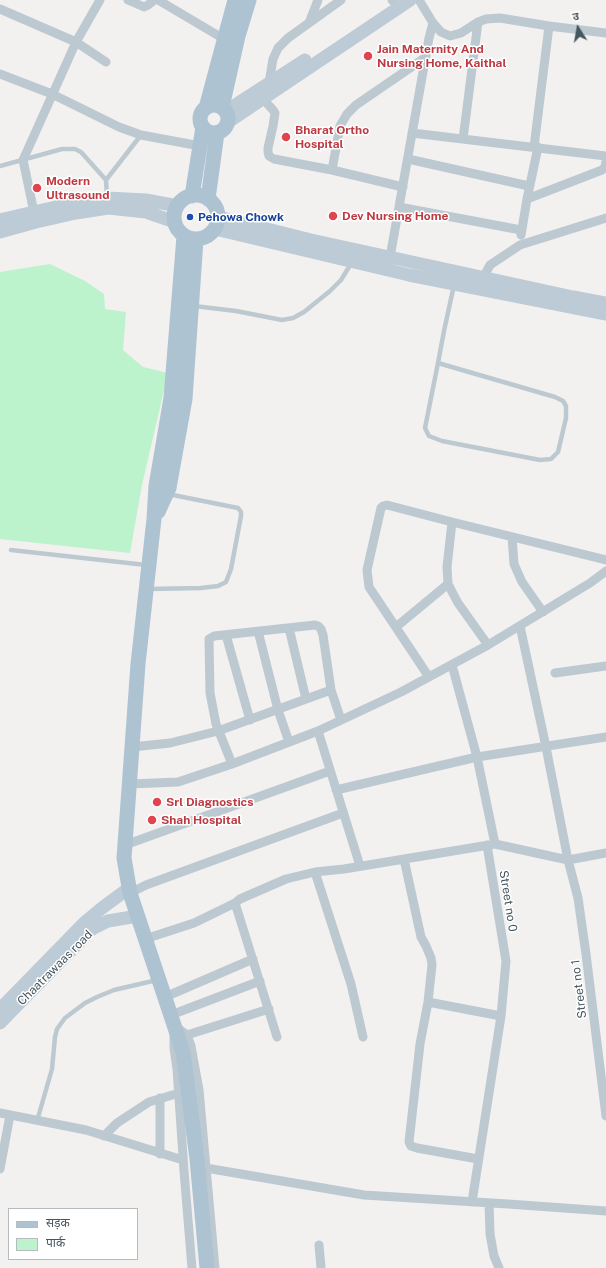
<!DOCTYPE html>
<html>
<head>
<meta charset="utf-8">
<style>
  body { margin:0 }
  #map { position:relative; width:606px; height:1268px; overflow:hidden; background:#f3f0f0; font-family:"Public Sans","Noto Sans Devanagari",sans-serif }
  canvas { display:block }
  .legend { position:absolute; left:8px; top:1208px; width:130px; height:52px; box-sizing:border-box; background:#fff; border:1px solid #b5bbbf; margin:0; padding:5px 7px; list-style:none; font-size:12px; color:#46565f }
  .legend li { display:flex; align-items:center; gap:8px; height:20px }
  .legend b { width:20px; border:1px solid #b5bbbf }
  .north { position:absolute; left:558px; top:8px; width:40px; height:40px; -webkit-text-stroke:3px #fff; paint-order:stroke; rotate:349deg; font-size:11px; font-weight:700; line-height:16px; text-align:center; color:#46565f }
  .north::after { content:''; display:block; margin:auto; width:14px; height:18px; background:#46565f; clip-path:polygon(50% 0,100% 100%,50% 72%,0 100%) }
</style>
</head>
<body>
<div id="map">
<canvas width="606" height="1268"></canvas>
<ul class="legend">
<li><b style="height:5px;background:#aec3d1"></b>सड़क</li>
<li><b style="height:11px;background:#bcf3cc"></b>पार्क</li>
</ul>
<div class="north">उ</div>
</div>
<script>
const ctx = document.querySelector('canvas').getContext('2d');
ctx.lineJoin = 'round';
function fill(path, color) {
  ctx.fillStyle = color;
  ctx.fill(path, 'evenodd');
}
function shape(rows) {
  const path = new Path2D();
  for (const r of rows) {
    if (r.length === 3) {
      path.moveTo(r[0] + r[2], r[1]);
      path.arc(r[0], r[1], r[2], 0, 2 * Math.PI);
      continue;
    }
    path.moveTo(r[0], r[1]);
    for (let i = 2; i < r.length; i += 2) path.lineTo(r[i], r[i + 1]);
  }
  return path;
}
function strokePath(path, color, width, dash) {
  ctx.strokeStyle = color;
  ctx.lineWidth = width;
  ctx.lineCap = dash ? 'butt' : 'round';
  ctx.setLineDash(dash || []);
  ctx.stroke(path);
}
function drawText(font, color, halo, rows, align = 'center') {
  ctx.font = font + ' "Public Sans",sans-serif';
  ctx.lineWidth = 3;
  ctx.setLineDash([]);
  ctx.textBaseline = 'middle';
  ctx.strokeStyle = halo;
  ctx.fillStyle = color;
  for (const [text, x, y, turn = 0] of rows) {
    ctx.save();
    ctx.translate(x, y);
    ctx.rotate((+turn || 0) * Math.PI / 180);
    ctx.textAlign = isNaN(turn) ? turn : align;
    if (halo) ctx.strokeText(text, 0, 0);
    ctx.fillText(text, 0, 0);
    ctx.restore();
  }
}
const green = shape([
  [50,264,85,281,104,294,105,309,126,312,123,350,143,367,168,373,142,485,130,553,0,539,0,272]
]);
const lane = shape([
  [0,166,62,149,75,149,81,152,106,180,107,196],
  [106,180,141,135],
  [194,306,236,311,282,320,293,318,304,312,330,291,341,280,352,262],
  [438,363,555,397,563,401,566,406,566,418,558,452,551,459,540,460,442,441,429,436,425,428,438,363,444,331,454,285],
  [11,550,146,565],
  [148,589,201,588,218,586,226,582,231,569,241,516,241,512,238,508,168,494],
  [37,1121,52,1069,55,1037,57,1029,65,1018,85,1003,97,997,114,990,157,980]
]);
const street = shape([
  [128,0,144,7,148,5,154,0],
  [158,0,224,39],
  [392,0,393,1],
  [0,9,76,42,106,62],
  [309,23,318,0],
  [433,23,441,32,450,36,461,33,478,22,486,19,500,18,549,26,606,33],
  [0,74,52,94,119,127,141,135,200,146],
  [269,83,273,59,278,48,288,38,341,0],
  [263,99,273,110,275,113,273,126,268,148,268,152,269,156,274,159,332,170],
  [412,133,606,156],
  [463,139,478,22],
  [534,147,549,26],
  [408,159,529,186],
  [403,187,332,170,340,126,347,114,356,105,426,57],
  [527,199,602,170,605,167,606,161],
  [399,207,521,230],
  [35,217,23,160,76,42,100,0],
  [521,235,527,199,538,147],
  [389,263,429,38,433,23,419,0],
  [483,278,490,265,520,245,606,218],
  [452,522,447,567,448,584,458,603,488,645],
  [512,537,514,564,522,582,543,612],
  [520,626,546,747,568,860,578,898,586,954,606,1116],
  [396,627,448,584],
  [289,628,306,699],
  [258,631,278,710,289,742],
  [226,635,250,720],
  [452,665,477,757,495,844],
  [555,673,606,666],
  [429,677,369,587,367,570,381,508,383,506,387,505,452,522,606,560],
  [318,731,360,866],
  [132,747,170,743,218,731,331,690],
  [232,764,216,724,210,693,209,639,214,636,315,625,318,626,321,629,323,635,331,690,341,720],
  [130,784,178,782,232,764,318,731,401,692,488,645,590,583,606,571],
  [336,790,477,757,606,737],
  [125,845,330,771],
  [404,859,421,937,426,946,431,958,432,965,428,1002,420,1044,409,1142,411,1146,417,1148,478,1159],
  [315,872,351,984,363,1037],
  [130,893,146,885,343,813],
  [235,903,277,1037],
  [145,939,194,923,235,903,240,899,286,879,315,872,344,869,495,844,568,860,606,853],
  [165,997,253,959],
  [428,1002,501,1016],
  [171,1015,260,981],
  [176,1027,187,1035,191,1046,199,1090,215,1268],
  [187,1035,269,1009],
  [174,1036,174,1048,177,1069,184,1171,192,1268],
  [0,1113,86,1130,183,1160],
  [104,1136,117,1123,149,1102,179,1093],
  [160,1154,160,1098],
  [206,1168,364,1195,508,1204,606,1211],
  [0,1169,10,1115],
  [472,1202,501,1016,506,961,487,845],
  [489,1203,490,1234,494,1256,499,1268],
  [319,1245,321,1268]
]);
const secondary = shape([
  [226,111,305,60],
  [228,122,410,0],
  [219,217,311,240,573,297,606,303],
  [0,220,73,203,107,198,146,200,178,206],
  [215,229,409,275,606,314],
  [0,232,36,222,76,213,108,208,146,212,175,222],
  [0,1009,84,923,102,908,129,888],
  [0,1023,92,929,108,921,138,916]
]);
const primary = shape([
  [214,119,14],
  [222,107,238,36,249,0],
  [206,108,235,0],
  [196,217,22],
  [192,196,203,127],
  [208,199,217,133],
  [184,236,171,398,156,486,154,519,138,664,124,858,130,893,183,1052,197,1159,207,1268],
  [158,512,169,488,185,399,196,240]
]);
const markers = [
  [368,56,5,"#e0444e"],
  [286,137,5,"#e0444e"],
  [37,188,5,"#e0444e"],
  [333,216,5,"#e0444e"],
  [190,217,4,"#1a4fb4"],
  [157,802,5,"#e0444e"],
  [152,820,5,"#e0444e"]
];
const healthNames = [
  ["Jain Maternity And",377,49],
  ["Nursing Home, Kaithal",377,63],
  ["Bharat Ortho",295,130],
  ["Hospital",295,144],
  ["Modern",46,181],
  ["Ultrasound",46,195],
  ["Dev Nursing Home",342,216],
  ["Srl Diagnostics",166,802],
  ["Shah Hospital",161,820]
];
const transitNames = [
  ["Pehowa Chowk",198,217]
];
const streetNames = [
  ["Street no 0",508,901,81],
  ["Chaatrawaas road",55,968,-45],
  ["Street no 1",579,989,-97]
];
fill(green, '#bcf3cc');
strokePath(lane, '#bdc9d0', 4.5);
strokePath(street, '#bdc9d0', 9);
strokePath(secondary, '#bccbd5', 13);
strokePath(primary, '#aec3d1', 15);
for (const [x, y, r, color] of markers) {
  const dot = new Path2D();
  dot.arc(x, y, r, 0, 2 * Math.PI);
  ctx.fillStyle = color;
  ctx.fill(dot);
  strokePath(dot, '#fff', 1.5);
}
drawText('bold 12px', '#be3a42', '#fff', healthNames, 'left');
drawText('bold 12px', '#164399', '#fff', transitNames, 'left');
drawText('12px', '#46565f', '#fff', streetNames);
</script>
</body>
</html>
